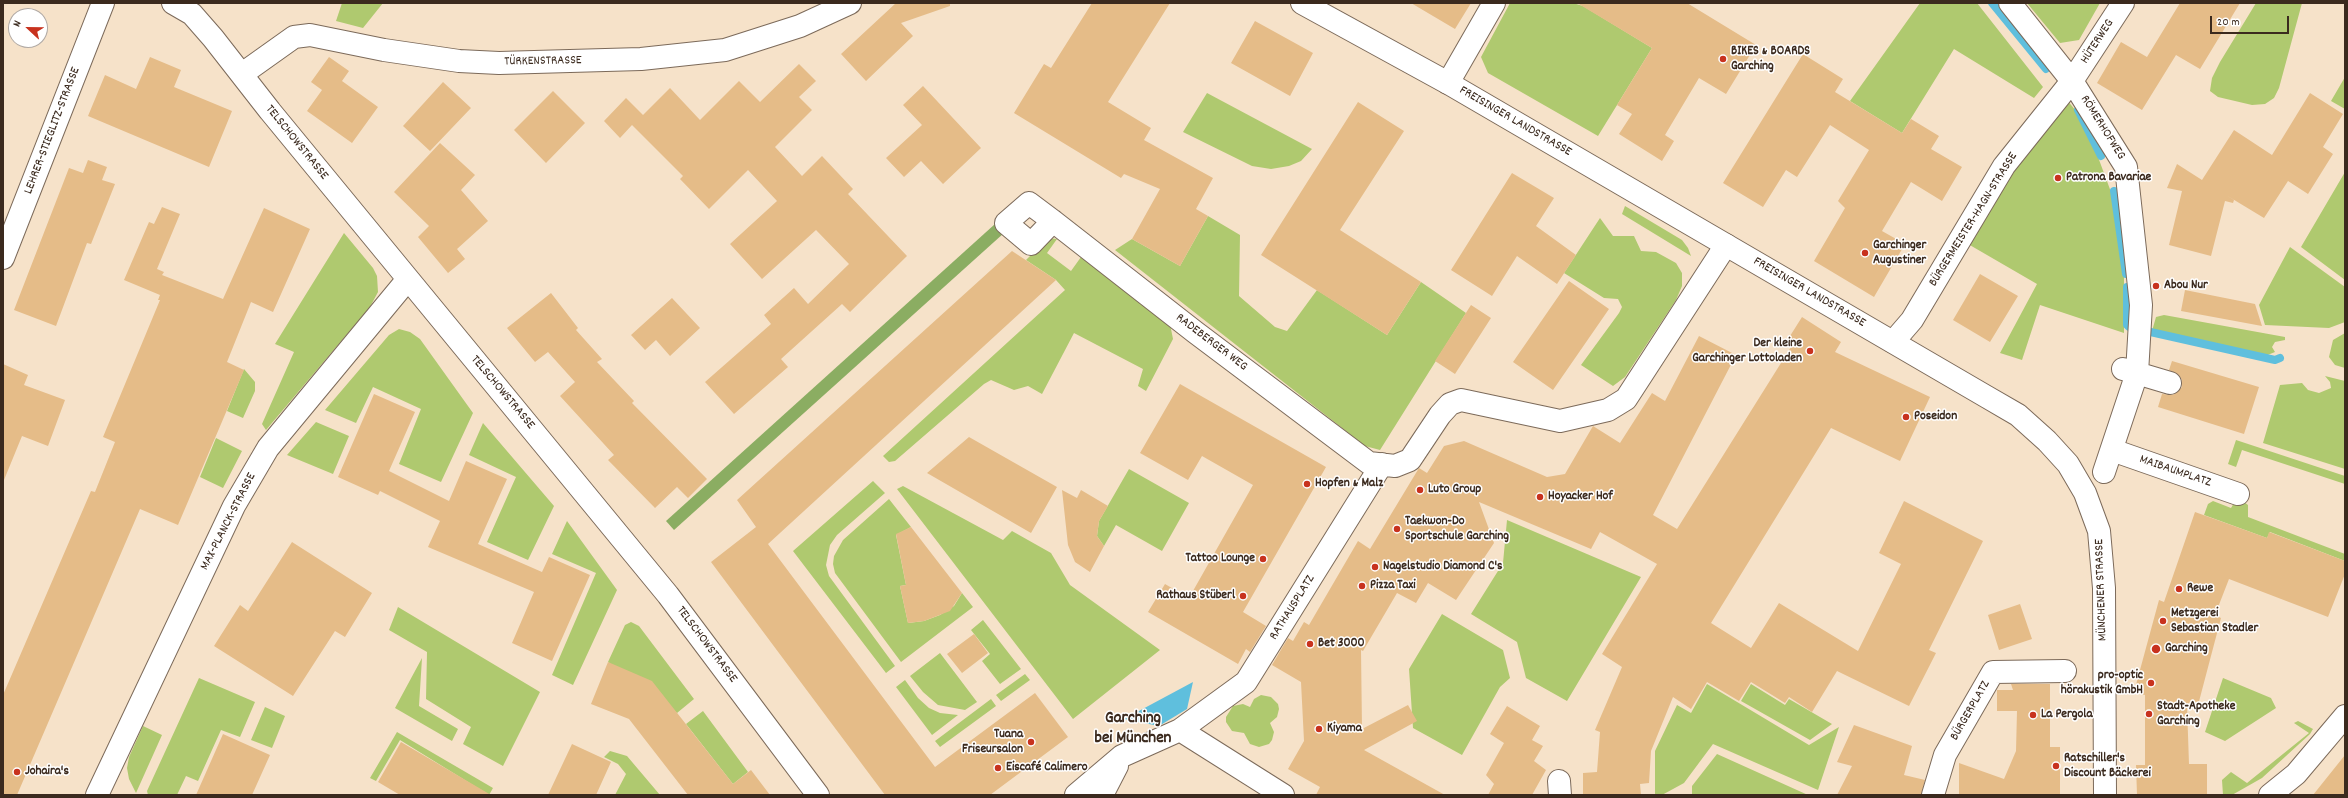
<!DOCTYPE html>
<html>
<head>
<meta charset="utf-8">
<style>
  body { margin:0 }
  #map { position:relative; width:2348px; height:798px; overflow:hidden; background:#f6e2c9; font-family:Dekko,sans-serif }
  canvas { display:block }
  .frame { position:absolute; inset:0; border:4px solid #3b2a1e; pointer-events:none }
  .north { position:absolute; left:8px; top:8px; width:40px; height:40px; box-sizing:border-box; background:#fff; border:1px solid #b1aaa5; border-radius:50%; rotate:292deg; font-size:11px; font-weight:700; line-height:16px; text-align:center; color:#3b2a1e }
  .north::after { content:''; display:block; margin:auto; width:14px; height:18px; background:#c8321e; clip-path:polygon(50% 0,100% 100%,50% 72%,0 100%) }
  .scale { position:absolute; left:2210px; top:16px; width:79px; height:18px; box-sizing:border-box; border:2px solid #3b2a1e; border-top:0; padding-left:5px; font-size:12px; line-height:14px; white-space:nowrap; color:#3b2a1e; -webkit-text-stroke:3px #fff; paint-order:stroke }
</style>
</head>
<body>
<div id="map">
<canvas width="2348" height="798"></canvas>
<div class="frame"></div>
<div class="north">N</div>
<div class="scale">20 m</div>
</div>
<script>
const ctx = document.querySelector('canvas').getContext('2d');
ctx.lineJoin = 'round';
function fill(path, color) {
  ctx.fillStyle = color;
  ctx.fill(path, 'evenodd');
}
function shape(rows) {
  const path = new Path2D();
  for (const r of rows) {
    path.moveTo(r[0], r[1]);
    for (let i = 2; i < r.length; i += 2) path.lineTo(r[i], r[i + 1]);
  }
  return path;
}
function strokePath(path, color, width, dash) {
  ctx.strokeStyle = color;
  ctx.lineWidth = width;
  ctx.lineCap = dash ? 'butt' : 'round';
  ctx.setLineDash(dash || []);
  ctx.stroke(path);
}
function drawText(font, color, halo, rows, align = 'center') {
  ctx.font = font + ' Dekko,sans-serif';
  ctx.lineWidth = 3;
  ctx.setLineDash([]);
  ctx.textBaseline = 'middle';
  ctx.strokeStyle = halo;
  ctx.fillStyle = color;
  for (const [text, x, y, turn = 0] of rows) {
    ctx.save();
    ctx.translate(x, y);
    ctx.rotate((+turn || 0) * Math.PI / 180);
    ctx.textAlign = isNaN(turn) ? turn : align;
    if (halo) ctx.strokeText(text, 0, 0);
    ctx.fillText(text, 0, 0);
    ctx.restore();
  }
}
const green = shape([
  [342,3,383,3,363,28,336,21],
  [1510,3,1573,3,1583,6,1652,48,1598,136,1488,73,1481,57],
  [1920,3,1977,3,2043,87,2034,98,1954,49,1902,133,1850,101],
  [2027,3,2100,3,2079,40,2060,43],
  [2256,3,2302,3,2279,88,2274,98,2265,104,2252,105,2218,97,2210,91,2212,78,2220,62],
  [2345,77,2345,109,2331,101],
  [1207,93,1312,149,1301,161,1289,166,1271,169,1252,166,1183,132],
  [2067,100,2076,111,2098,157,2111,192,2124,274,2124,333,2040,305,2022,360,2000,353,2037,284,1968,244,2015,165],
  [2345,172,2345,280,2301,247],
  [1625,206,1682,240,1688,248,1691,256,1622,214],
  [1208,216,1240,235,1239,296,1275,327,1287,331,1317,290,1387,335,1421,282,1466,313,1380,450,1365,446,1115,250,1132,239,1180,266],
  [1600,218,1613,236,1634,236,1641,251,1656,252,1676,263,1682,273,1682,286,1676,300,1625,377,1613,386,1581,365,1619,313,1622,307,1618,299,1604,298,1564,273],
  [344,233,373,268,377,276,378,292,370,307,266,430,262,424,294,352,275,344],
  [1048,238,1057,239,1047,253,1071,271,1081,257,1170,324,1173,339,1146,391,1138,386,1143,369,1074,333,1042,394,1028,386,1014,390,991,380,984,384,895,461,889,462,883,456,1065,290,1056,280,1026,260],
  [2290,247,2345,287,2345,322,2329,328,2265,325,2259,305],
  [2164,315,2285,337,2285,340,2275,342,2272,347,2275,352,2265,356,2152,331,2156,317],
  [399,329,410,332,420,339,473,413,441,482,399,464,421,409,373,387,356,423,325,410,389,335],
  [2345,333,2345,368,2335,365,2329,357,2333,340],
  [244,369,255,382,255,391,243,418,227,411],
  [2325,376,2345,381,2345,469,2263,443,2280,385,2302,383,2308,390,2319,393,2331,388,2330,382],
  [316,422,349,436,333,474,287,455],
  [483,423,554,506,528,560,487,542,516,477,469,455],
  [216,438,242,451,223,488,200,477],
  [2236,440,2345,476,2345,484,2242,450,2236,467,2228,464],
  [1129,469,1189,503,1162,551,1116,525,1104,546,1097,536,1099,521],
  [873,481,885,493,837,535,830,545,826,565,829,576,895,666,886,673,793,551],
  [903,486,1003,540,1012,531,1051,553,1070,585,1160,650,1073,719,897,489],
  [889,499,911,527,896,535,906,585,900,586,908,623,924,621,940,615,954,606,962,593,973,607,901,662,835,573,833,564,834,556,843,540],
  [2213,501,2231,508,2234,503,2244,502,2248,505,2248,517,2345,554,2345,561,2270,532,2267,538,2204,515,2208,504],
  [1507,520,1641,577,1567,701,1526,678,1517,642,1471,614,1503,563],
  [567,521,617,590,573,685,552,675,596,573,552,554],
  [398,607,540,692,503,766,463,744,471,727,426,699,427,652,389,630],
  [1442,614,1503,650,1510,678,1500,687,1462,755,1413,728,1409,669],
  [983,620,1021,669,1000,684,982,661,990,654,971,630],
  [631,622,639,626,694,699,677,713,608,662,625,625],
  [940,653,977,702,965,710,938,705,923,692,910,676],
  [422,658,419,706,458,729,452,741,395,708],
  [1025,674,1030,680,1001,701,996,695],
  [199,678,255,702,240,737,221,730,198,781,186,776,177,795,148,795,147,791],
  [2223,678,2271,698,2276,708,2225,741,2205,732],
  [905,680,918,698,929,708,940,713,958,715,932,735,896,687],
  [1707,684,1809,745,1839,727,1818,790,1713,744,1684,783,1662,795,1655,795,1655,751,1677,705,1691,713],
  [1751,684,1785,705,1789,699,1832,724,1810,740,1741,701],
  [1261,695,1271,697,1278,704,1279,709,1277,717,1270,723,1274,732,1272,740,1269,744,1259,747,1250,744,1244,733,1232,731,1226,722,1226,717,1233,706,1243,704,1250,707,1254,699],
  [991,699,996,706,940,747,935,741],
  [265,707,285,716,272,748,251,740],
  [703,711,748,772,733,784,686,724],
  [2298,721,2313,729,2310,734,2262,778,2232,795,2223,795,2222,780,2231,772,2247,783,2309,733,2294,723],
  [143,726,162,735,136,793,129,779,127,768,129,757],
  [397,732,493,788,489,795,400,740,376,781,370,778],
  [610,751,627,756,660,795,615,795,626,774,618,764,604,757],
  [1717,754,1808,795,1692,795,1692,786]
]);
const forest = shape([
  [995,224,1004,233,674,530,666,521]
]);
const water = shape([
  [1193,682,1187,709,1159,726,1124,719]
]);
const stream = shape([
  [1992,3,2046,69],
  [2078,110,2101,156],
  [2114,191,2126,274],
  [2127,287,2127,325,2129,327],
  [2146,331,2275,360,2280,358]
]);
const building = shape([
  [896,3,950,3,950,6,901,23,913,36,866,81,841,54],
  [1092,3,1170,3,1108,102,1151,128,1144,140,1213,178,1196,209,1208,216,1180,266,1132,239,1160,189,1124,174,1121,178,1014,113,1044,64,1051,68],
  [1411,3,1471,3,1455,29],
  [1577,3,1687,3,1756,45,1726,94,1699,78,1665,135,1674,141,1662,161,1619,134,1632,114,1617,105,1652,48],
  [2180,3,2240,3,2200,69,2176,55,2142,110,2097,83,2121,42,2147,57],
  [1255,21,1313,53,1290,96,1231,63],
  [1803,54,1843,79,1835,92,1902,133,1911,119,1939,136,1931,149,1962,167,1942,201,1911,182,1882,231,1905,244,1874,297,1814,261,1845,208,1838,201,1869,150,1830,125,1797,177,1786,170,1763,207,1723,183],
  [150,57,181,70,174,87,232,111,209,167,88,116,105,75,136,89],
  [329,57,349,71,342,81,378,107,352,143,307,111,322,90,311,82],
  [799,64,816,81,799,97,812,110,775,147,802,176,822,156,853,189,848,194,907,256,850,312,842,304,781,359,788,367,734,414,705,382,771,324,764,315,794,288,808,304,849,264,816,230,762,279,730,244,777,201,748,170,709,209,680,179,683,176,632,125,620,138,604,121,626,98,643,115,670,88,700,120,739,81,760,102],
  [443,82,471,108,430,151,403,126],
  [923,86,981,148,943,184,921,161,904,177,886,158,922,125,903,105],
  [553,91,585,123,546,163,514,130],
  [2310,93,2343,114,2323,147,2333,154,2308,194,2288,181,2264,218,2226,195,2234,200,2233,203,2225,201,2211,256,2169,245,2182,191,2167,188,2177,164,2202,180,2234,130,2272,155],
  [1358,102,1404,131,1340,230,1421,282,1387,335,1261,255],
  [440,143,475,175,461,190,488,221,457,249,465,259,448,273,418,237,429,226,394,192],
  [88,160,107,167,102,180,115,184,91,244,87,243,56,326,14,310,69,168,83,173],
  [1512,173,1554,198,1536,226,1576,255,1557,284,1517,256,1492,296,1451,270],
  [162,207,180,214,157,269,164,272,162,275,223,299,264,208,310,229,273,312,251,302,227,362,244,370,178,525,140,509,17,795,3,795,3,695,91,491,95,492,115,442,103,437,160,300,158,300,160,295,124,280,149,222,154,224],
  [1012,251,1056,280,768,544,935,767,1035,693,1068,737,990,795,885,795,711,562,756,527,737,500],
  [1980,274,2018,296,1990,342,1953,320],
  [1569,281,1609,309,1553,390,1513,362],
  [2185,290,2255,304,2262,326,2181,311],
  [551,293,578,328,576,330,602,359,597,362,634,401,632,403,707,479,688,498,677,487,655,508,608,460,614,455,560,396,575,382,548,352,535,362,507,328],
  [672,298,700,328,670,356,656,340,645,350,631,335],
  [1471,305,1491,318,1455,374,1435,361],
  [1802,317,1841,342,1835,352,1930,397,1900,461,1831,428,1711,623,1751,648,1779,603,1858,651,1901,564,1879,553,1904,501,1983,541,1929,650,1936,653,1909,706,1837,671,1812,712,1789,697,1785,703,1751,682,1739,701,1707,682,1691,709,1673,697,1651,751,1649,783,1640,784,1641,795,1583,795,1583,773,1597,772,1600,732,1595,730,1622,667,1602,654,1657,564,1600,532,1591,549,1479,502,1494,543,1456,600,1428,583,1416,603,1397,593,1363,651,1361,650,1362,729,1408,705,1417,721,1364,750,1445,795,1316,795,1320,787,1288,769,1304,741,1301,682,1272,665,1288,638,1293,641,1304,622,1309,625,1358,541,1370,549,1419,468,1427,473,1444,446,1464,441,1547,477,1565,474,1593,426,1620,443,1652,393,1665,401,1699,336,1736,355,1653,515,1677,529,1791,347,1785,344],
  [2172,361,2259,387,2244,434,2158,407,2162,394,2173,395,2182,387,2182,380,2179,375,2169,370],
  [3,364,28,375,24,385,65,400,48,446,22,436,4,480],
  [1180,384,1326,467,1243,612,1266,626,1250,652,1246,649,1238,664,1148,612,1165,584,1189,598,1253,485,1202,456,1188,480,1140,453],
  [374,394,415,412,389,471,449,501,466,461,507,479,478,544,542,572,549,557,590,575,552,661,512,643,534,592,428,547,440,521,380,491,378,495,338,477],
  [969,437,1057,487,1031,533,927,473],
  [1062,490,1077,498,1081,490,1108,506,1099,521,1097,536,1104,546,1090,572,1075,562,1068,545],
  [2195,512,2267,538,2269,532,2345,561,2345,574,2328,617,2229,579,2215,615,2221,618,2197,709,2187,706,2189,764,2207,764,2207,795,2137,795,2136,765,2145,765,2145,695,2134,692,2159,600,2164,602],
  [911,527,962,593,950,611,924,621,908,623,900,586,906,585,896,534],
  [292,542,372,593,345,637,335,631,293,696,214,646,240,605,248,611],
  [2020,604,2032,639,1999,650,1988,615],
  [974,634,988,653,962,673,947,654],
  [608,662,652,681,733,784,751,770,770,795,688,795,629,719,591,704],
  [2011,684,2050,684,2050,747,2060,747,2060,795,1959,795,1959,763,2004,779,2016,751,2017,711,1997,711,1997,690,2013,690],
  [1507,706,1540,726,1532,740,1543,746,1534,761,1546,770,1532,795,1488,795,1494,784,1486,775,1504,743,1490,734],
  [1854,725,1912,746,1904,775,1925,780,1921,795,1837,795,1852,766,1837,762],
  [223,734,270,755,252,795,196,795],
  [401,742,491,795,400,795,378,782],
  [572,744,611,762,596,795,548,795],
  [2345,755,2345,795,2313,795]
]);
const street = shape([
  [173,3,192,14,213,38,270,111,668,595,818,795],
  [2010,3,2072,81,2126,167,2141,305,2137,373,2104,472],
  [242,74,294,37,310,35,384,50,459,61,499,63,641,59,725,50,800,26,850,3],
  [1448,83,1494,3],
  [1053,221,1031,244,1006,223,1029,203,1053,221,1195,332,1369,463,1395,466,1410,460,1440,415,1450,404,1461,400,1560,421,1608,410,1626,399,1726,245],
  [3,258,103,3],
  [1893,342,1912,320,2004,166,2072,81,2123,3],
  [2123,369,2170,383],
  [2112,450,2238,494],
  [1180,730,1283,795],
  [1559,781,1560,795],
  [97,795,234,506,268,448,408,279],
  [1076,795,1122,756,1180,730,1246,682,1382,464],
  [1102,795,1117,766],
  [1933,795,1945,755,1993,672,2065,671],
  [2270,795,2296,774,2345,716]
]);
const secondary = shape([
  [1302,3,1448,83,1987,397,2018,415,2047,441,2068,464,2085,493,2099,531,2104,588,2105,795]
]);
const markers = [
  [1723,59,4,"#c8321e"],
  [2058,178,4,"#c8321e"],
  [1865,253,4,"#c8321e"],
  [2156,286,4,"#c8321e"],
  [1810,351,4,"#c8321e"],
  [1906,417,4,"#c8321e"],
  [1307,484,4,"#c8321e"],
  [1420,490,4,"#c8321e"],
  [1540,497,4,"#c8321e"],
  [1397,529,4,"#c8321e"],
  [1263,559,4,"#c8321e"],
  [1375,567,4,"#c8321e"],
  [1362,586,4,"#c8321e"],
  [2179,589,4,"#c8321e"],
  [1243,596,4,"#c8321e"],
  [2163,621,4,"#c8321e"],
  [1310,644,4,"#c8321e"],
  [2156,649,5,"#c8321e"],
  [2151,683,4,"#c8321e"],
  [2149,714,4,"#c8321e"],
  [2033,715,4,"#c8321e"],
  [1319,729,4,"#c8321e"],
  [1031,742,4,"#c8321e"],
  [2056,766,4,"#c8321e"],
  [998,768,4,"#c8321e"],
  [17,772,4,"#c8321e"]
];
const streetNames = [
  ["HÜTERWEG",2098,42,-57],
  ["TÜRKENSTRASSE",543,62,-1],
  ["FREISINGER LANDSTRASSE",1515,122,30],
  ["RÖMERHOFWEG",2102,128,58],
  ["LEHRER-STIEGLITZ-STRASSE",53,131,-69],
  ["TELSCHOWSTRASSE",296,143,51],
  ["BÜRGERMEISTER-HAGN-STRASSE",1974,220,-58],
  ["FREISINGER LANDSTRASSE",1809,293,30],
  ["RADEBERGER WEG",1211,343,37],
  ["TELSCHOWSTRASSE",502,393,50],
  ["MAIBAUMPLATZ",2175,472,19],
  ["MAX-PLANCK-STRASSE",229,522,-63],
  ["MÜNCHENER STRASSE",2102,590,-92],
  ["RATHAUSPLATZ",1293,608,-58],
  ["TELSCHOWSTRASSE",706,645,53],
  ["BÜRGERPLATZ",1971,711,-60]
];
const poiNames = [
  ["BIKES & BOARDS",1731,52],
  ["Garching",1731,67],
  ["Patrona Bavariae",2066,178],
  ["Garchinger",1873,246],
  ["Augustiner",1873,261],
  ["Abou Nur",2164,286],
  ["Der kleine",1802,344,"right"],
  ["Garchinger Lottoladen",1802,359,"right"],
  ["Poseidon",1914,417],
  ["Hopfen & Malz",1315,484],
  ["Luto Group",1428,490],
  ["Hoyacker Hof",1548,497],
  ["Taekwon-Do",1405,522],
  ["Sportschule Garching",1405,537],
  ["Tattoo Lounge",1255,559,"right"],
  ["Nagelstudio Diamond C's",1383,567],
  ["Pizza Taxi",1370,586],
  ["Rewe",2187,589],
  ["Rathaus Stüberl",1235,596,"right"],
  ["Metzgerei",2171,614],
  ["Sebastian Stadler",2171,629],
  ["Bet 3000",1318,644],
  ["Garching",2165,649],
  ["pro-optic",2143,676,"right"],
  ["hörakustik GmbH",2143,691,"right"],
  ["Stadt-Apotheke",2157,707],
  ["Garching",2157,722],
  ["La Pergola",2041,715],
  ["Kiyama",1327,729],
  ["Tuana",1023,735,"right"],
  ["Friseursalon",1023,750,"right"],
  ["Ratschiller's",2064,759],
  ["Discount Bäckerei",2064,774],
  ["Eiscafé Calimero",1006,768],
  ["Johaira's",25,772]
];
const districtNames = [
  ["Garching",1133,720],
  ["bei München",1133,740]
];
fill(green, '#afc96f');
fill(forest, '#8bad62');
fill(water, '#5fbfdd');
strokePath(stream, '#5fbfdd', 8);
fill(building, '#e5bc88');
strokePath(street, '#7c6a5a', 24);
strokePath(secondary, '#7c6a5a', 24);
strokePath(street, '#fff', 22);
strokePath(secondary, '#fff', 22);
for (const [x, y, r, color] of markers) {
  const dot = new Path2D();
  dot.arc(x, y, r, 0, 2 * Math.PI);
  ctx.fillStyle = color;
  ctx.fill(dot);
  strokePath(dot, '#fff', 1.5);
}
drawText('13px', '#3b2a1e', '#fff', streetNames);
drawText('bold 13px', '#3b2a1e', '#fff', poiNames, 'left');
drawText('bold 17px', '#3b2a1e', '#fff', districtNames);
</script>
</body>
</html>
